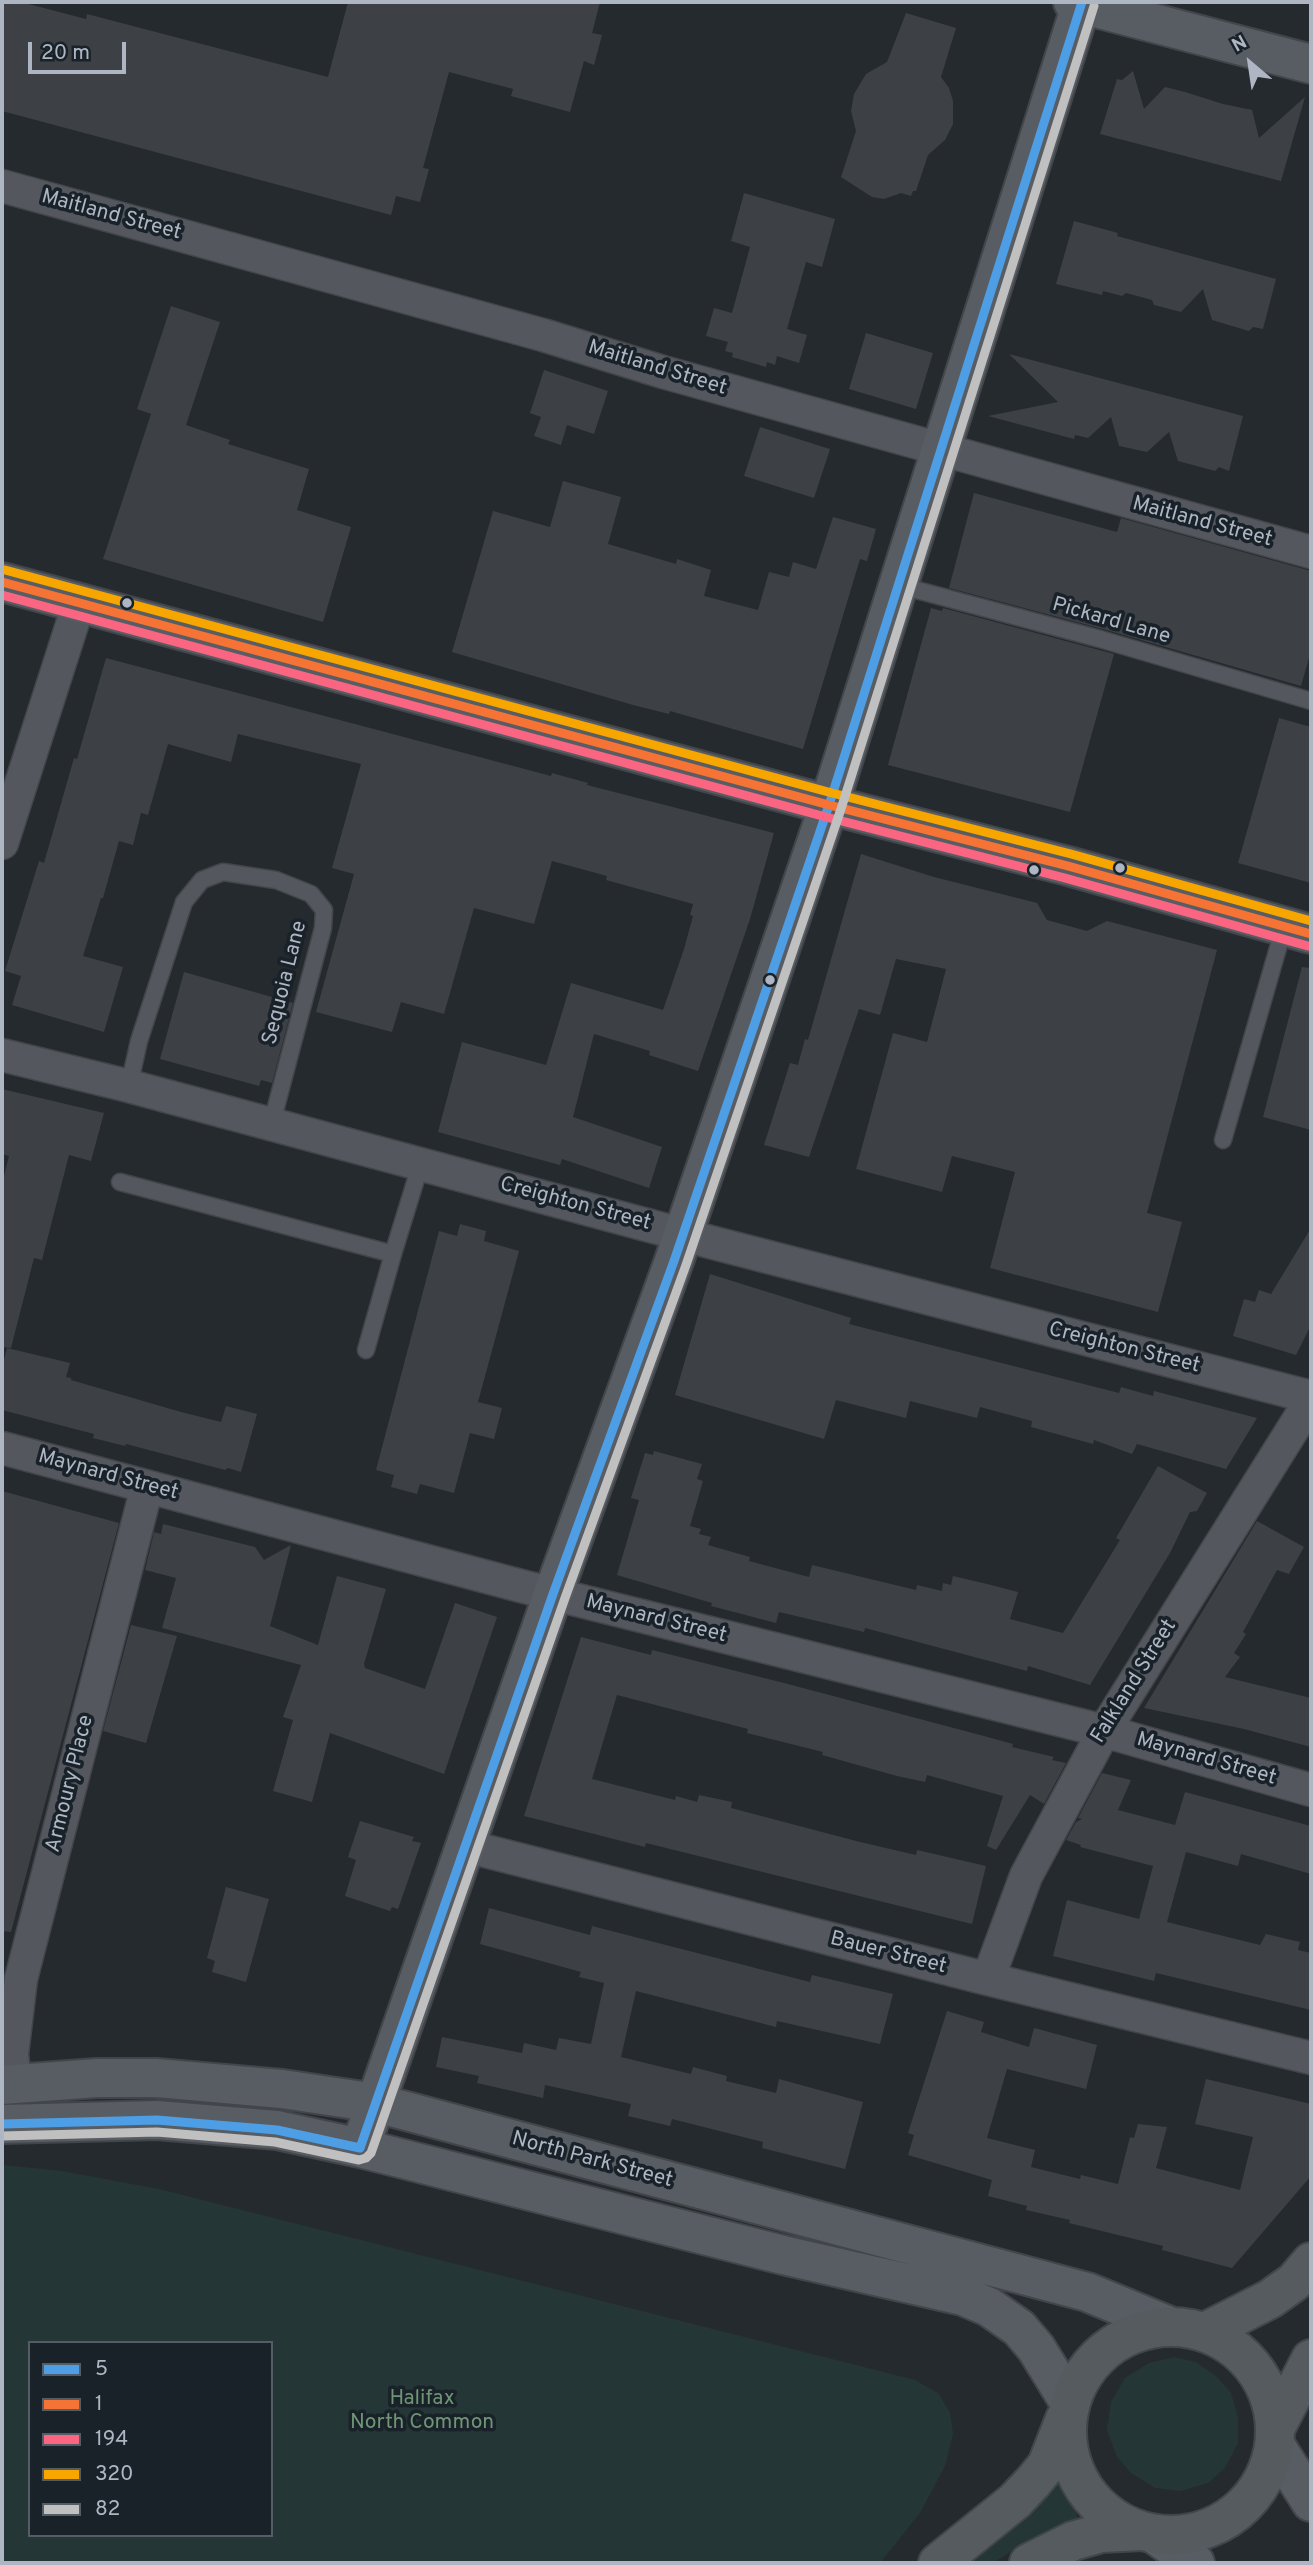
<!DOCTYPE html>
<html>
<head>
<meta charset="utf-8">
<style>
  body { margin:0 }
  #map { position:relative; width:1313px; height:2565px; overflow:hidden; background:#252a2f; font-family:Overpass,sans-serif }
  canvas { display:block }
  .frame { position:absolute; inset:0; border:4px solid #adb6c2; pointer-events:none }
  .legend { position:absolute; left:28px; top:2341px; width:245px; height:196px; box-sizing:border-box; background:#192129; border:2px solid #545d66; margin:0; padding:9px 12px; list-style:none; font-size:21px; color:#adb6c2 }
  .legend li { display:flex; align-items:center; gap:14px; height:35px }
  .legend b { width:35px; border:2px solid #545d66 }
  .north { position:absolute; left:1215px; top:28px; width:70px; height:70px; -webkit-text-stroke:5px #192129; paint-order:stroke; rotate:331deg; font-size:19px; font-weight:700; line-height:28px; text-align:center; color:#adb6c2 }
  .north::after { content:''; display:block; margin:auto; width:24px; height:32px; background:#adb6c2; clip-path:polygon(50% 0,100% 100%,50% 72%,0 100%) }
  .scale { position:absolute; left:28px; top:42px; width:98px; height:32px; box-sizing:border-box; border:4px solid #adb6c2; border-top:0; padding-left:9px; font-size:21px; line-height:24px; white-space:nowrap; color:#adb6c2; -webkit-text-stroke:5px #192129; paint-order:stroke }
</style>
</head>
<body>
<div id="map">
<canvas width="1313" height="2565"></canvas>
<div class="frame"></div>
<ul class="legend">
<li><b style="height:9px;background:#4d9ee5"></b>5</li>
<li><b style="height:9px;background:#f57335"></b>1</li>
<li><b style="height:9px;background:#fa6682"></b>194</li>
<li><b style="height:9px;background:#f7a600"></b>320</li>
<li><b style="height:9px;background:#c0c0c0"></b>82</li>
</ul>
<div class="north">N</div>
<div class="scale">20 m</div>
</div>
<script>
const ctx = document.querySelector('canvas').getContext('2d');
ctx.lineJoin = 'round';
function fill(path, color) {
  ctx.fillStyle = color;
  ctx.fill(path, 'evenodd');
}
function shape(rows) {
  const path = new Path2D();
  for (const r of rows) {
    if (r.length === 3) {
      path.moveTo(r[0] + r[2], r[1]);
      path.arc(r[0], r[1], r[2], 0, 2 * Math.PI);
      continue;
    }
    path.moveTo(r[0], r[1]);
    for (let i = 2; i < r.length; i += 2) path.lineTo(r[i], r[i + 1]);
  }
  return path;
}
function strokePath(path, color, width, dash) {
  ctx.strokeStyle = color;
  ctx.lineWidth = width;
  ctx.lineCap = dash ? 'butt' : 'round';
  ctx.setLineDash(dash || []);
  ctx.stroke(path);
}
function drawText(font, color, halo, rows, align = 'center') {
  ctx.font = font + ' Overpass,sans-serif';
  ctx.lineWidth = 7;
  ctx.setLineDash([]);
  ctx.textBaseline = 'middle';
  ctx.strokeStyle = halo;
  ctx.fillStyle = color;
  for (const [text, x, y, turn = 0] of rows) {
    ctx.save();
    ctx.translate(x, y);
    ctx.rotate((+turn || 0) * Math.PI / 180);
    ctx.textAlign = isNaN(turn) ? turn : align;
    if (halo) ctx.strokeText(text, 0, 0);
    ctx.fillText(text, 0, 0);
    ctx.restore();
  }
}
const green = shape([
  [2,2165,62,2171,159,2189,915,2380,938,2393,950,2413,953,2434,945,2466,920,2513,880,2563,2,2563],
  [30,2343,271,2343,271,2535,30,2535],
  [1174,2357,1196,2362,1216,2376,1231,2393,1238,2417,1238,2443,1225,2468,1208,2483,1180,2491,1155,2488,1131,2473,1117,2457,1107,2430,1111,2402,1125,2378,1149,2363],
  [1054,2479,1065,2485,1079,2521,1021,2545,993,2563,947,2563]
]);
const building = shape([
  [2,2,21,2,86,19,87,14,328,77,348,2,600,2,592,33,602,35,594,65,584,61,570,112,511,96,513,89,449,72,423,168,429,169,420,202,396,196,391,215,2,111],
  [906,13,956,28,941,77,949,88,953,101,953,124,945,140,928,155,916,191,913,191,911,196,901,193,884,199,872,197,841,177,856,131,851,111,854,94,866,74,887,62],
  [1133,71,1144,109,1165,87,1185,92,1223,104,1252,110,1259,138,1305,97,1281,181,1100,134,1117,79,1122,80],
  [744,193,835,219,822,267,806,262,787,329,807,335,799,363,777,356,775,365,767,362,766,367,732,357,733,353,725,351,728,342,706,336,714,308,732,313,750,247,731,241],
  [1074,221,1118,233,1117,236,1276,279,1263,329,1253,327,1249,331,1212,320,1203,289,1181,312,1154,305,1152,300,1126,293,1122,296,1103,291,1102,295,1056,284],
  [171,306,220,322,186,425,230,440,228,444,309,469,297,510,351,527,323,622,103,559,151,414,137,409],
  [866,333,933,353,916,409,849,389],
  [1009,354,1243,416,1229,471,1219,467,1215,471,1178,461,1169,432,1147,452,1119,446,1111,417,1088,438,1075,435,1074,439,988,416,1058,402],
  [544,370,608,391,594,434,567,425,561,445,534,436,541,417,530,413],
  [760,427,830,449,814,498,744,476],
  [563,481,621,497,608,544,676,564,677,559,711,570,704,596,758,610,769,572,789,577,793,562,816,569,833,517,876,529,867,561,860,559,803,749,670,711,669,714,633,705,452,652,493,511,550,527],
  [974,493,1117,532,1121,518,1311,571,1311,651,1301,686,1103,629,949,588],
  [931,608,942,611,943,608,1114,654,1070,812,888,765],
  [106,658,551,776,552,773,588,783,587,785,774,833,750,919,698,1071,649,1055,650,1051,594,1034,573,1117,662,1147,649,1188,562,1159,560,1165,438,1132,462,1042,546,1065,571,983,663,1010,684,949,693,916,690,915,693,904,606,880,607,876,552,861,534,924,474,908,444,1014,401,1002,392,1032,316,1012,354,874,332,868,361,764,238,734,231,762,168,744,148,815,141,813,133,845,119,841,103,898,101,898,83,956,123,967,104,1032,12,1005,21,976,5,971,39,861,44,863,74,758,77,759],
  [1279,718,1311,727,1311,883,1238,863],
  [861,854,934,877,1037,903,1047,920,1087,931,1107,921,1217,950,1147,1213,1182,1222,1158,1312,990,1268,1015,1172,952,1156,942,1192,856,1169,893,1033,927,1042,946,969,896,959,880,1015,859,1009,809,1157,764,1145,790,1063,798,1065,805,1039,808,1040],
  [1302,967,1311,968,1311,1130,1263,1117],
  [184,972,293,1003,272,1083,261,1080,259,1086,160,1059],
  [2,1089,104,1113,91,1161,69,1155,42,1260,34,1258,11,1348,2,1347,2,1184,9,1156,2,1154],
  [460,1224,486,1231,484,1241,519,1251,478,1402,502,1408,494,1439,470,1433,454,1493,420,1484,417,1494,391,1487,394,1475,376,1470,439,1231,457,1236],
  [1311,1228,1311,1325,1296,1355,1233,1336,1244,1299,1255,1302,1259,1290,1271,1294],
  [710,1274,851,1318,849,1324,1119,1393,1121,1387,1153,1396,1154,1391,1257,1418,1226,1469,1137,1444,1132,1454,1094,1440,1093,1444,1031,1427,1032,1421,980,1407,977,1418,910,1401,906,1418,836,1400,824,1439,675,1395],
  [7,1348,70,1363,66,1377,71,1378,71,1380,181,1412,221,1422,226,1406,257,1414,241,1472,228,1468,225,1470,126,1444,125,1446,93,1438,94,1434,2,1410,2,1367],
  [654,1451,702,1464,697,1479,703,1481,690,1526,701,1529,699,1534,711,1537,708,1545,750,1557,749,1561,809,1577,812,1565,916,1590,917,1585,942,1591,943,1583,951,1585,953,1576,987,1584,1018,1592,1010,1619,1063,1633,1120,1540,1116,1538,1158,1466,1207,1493,1197,1511,1190,1512,1170,1553,1090,1685,1028,1666,1027,1671,865,1628,864,1632,779,1612,776,1623,711,1606,712,1603,617,1575,639,1500,631,1498,645,1453,653,1455],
  [2,1491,119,1523,11,1932,2,1931],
  [1257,1521,1304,1547,1289,1574,1277,1570,1243,1632,1246,1634,1234,1653,1240,1657,1225,1677,1311,1698,1311,1747,1244,1729,1144,1708],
  [163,1524,255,1547,264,1560,291,1545,270,1626,318,1645,337,1576,386,1589,364,1664,365,1668,425,1689,455,1603,497,1617,444,1774,330,1733,312,1802,273,1791,293,1720,283,1717,301,1665,162,1628,176,1578,145,1570,154,1532,161,1534],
  [131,1625,177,1636,146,1743,103,1731],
  [581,1637,651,1655,652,1650,784,1683,984,1736,1013,1744,1012,1747,1054,1757,1052,1760,1066,1763,1044,1804,1030,1795,996,1850,987,1846,1003,1796,927,1775,925,1782,897,1776,822,1755,823,1752,747,1733,748,1729,617,1695,592,1779,675,1800,676,1796,697,1802,699,1795,732,1802,731,1808,860,1842,916,1855,917,1850,986,1866,972,1924,646,1843,645,1847,524,1816],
  [1102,1773,1131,1780,1118,1810,1175,1825,1185,1792,1311,1826,1311,1874,1241,1854,1238,1866,1186,1852,1167,1922,1260,1945,1266,1934,1300,1942,1298,1950,1311,1953,1311,2010,1156,1973,1154,1981,1053,1956,1067,1900,1139,1919,1153,1866,1080,1847,1081,1845,1066,1840,1076,1822,1082,1819,1078,1818],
  [360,1821,414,1837,412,1841,421,1843,398,1909,392,1907,390,1911,345,1896,356,1860,348,1857],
  [226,1887,269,1899,246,1982,212,1972,215,1961,207,1958],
  [489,1908,590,1935,592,1926,810,1982,812,1975,893,1994,880,2044,777,2021,776,2027,636,1991,621,2057,691,2074,693,2067,727,2076,726,2081,776,2093,779,2079,863,2102,845,2169,762,2148,763,2142,672,2119,670,2126,628,2116,631,2104,545,2085,543,2098,477,2083,479,2076,436,2067,442,2037,522,2053,524,2043,556,2050,559,2038,591,2044,604,1983,579,1977,581,1972,480,1944],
  [947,2011,984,2022,981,2032,1029,2047,1034,2028,1097,2045,1086,2089,1007,2069,987,2138,1035,2150,1031,2167,1080,2179,1081,2175,1118,2184,1130,2137,1134,2138,1138,2124,1167,2127,1156,2168,1240,2190,1253,2137,1195,2124,1206,2079,1311,2104,1311,2176,1232,2268,1162,2250,1163,2246,1069,2223,1070,2220,1026,2210,1027,2206,988,2196,992,2180,908,2155,914,2135,908,2133]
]);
const lane = shape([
  [898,585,1100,639,1311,701],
  [129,1086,139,1041,184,902,202,880,223,872,276,880,311,894,324,910,323,928,271,1126],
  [1223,1140,1284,927],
  [120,1182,393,1254,421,1163],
  [366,1350,393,1254]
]);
const street = shape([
  [2,186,543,335,663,372,1311,552],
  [2,843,79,603],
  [2,1055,129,1086,714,1243,1311,1397],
  [2,1448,521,1586,1104,1731,1311,1790],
  [466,1846,988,1979,1311,2058],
  [988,1979,1026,1876,1104,1731,1311,1400],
  [15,2084,12,2054,21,1979,147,1487]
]);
const secondary = shape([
  [1073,2,1311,64],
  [2,582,829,805,1068,866,1311,934],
  [2,2085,97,2078,156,2078,282,2089,376,2103,1087,2292,1167,2325],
  [2,2124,157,2120,277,2130,360,2148,783,2255,963,2296,989,2307,1019,2328,1036,2348,1068,2400],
  [360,2148,553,1594,674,1261,829,805,1082,2],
  [1275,2445,1311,2502],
  [1157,2536,1195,2563]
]);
const primary = shape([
  [1171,2431,104],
  [1209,2330,1270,2299,1294,2282,1311,2262],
  [1276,2427,1311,2359],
  [938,2563,1015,2501,1033,2482,1047,2465,1065,2419],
  [1029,2563,1073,2541,1101,2533,1142,2531]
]);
const bus1 = shape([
  [2,2124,157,2120,277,2130,360,2148,553,1594,674,1261,829,805,1082,2]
]);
const bus2 = shape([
  [2,582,829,805,1068,866,1311,934]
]);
const bus3 = shape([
  [2,595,826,817,1065,878,1308,946]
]);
const bus4 = shape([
  [5,570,832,793,1071,854,1311,921]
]);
const bus5 = shape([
  [2,2136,157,2132,275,2142,359,2160,366,2158,371,2153,565,1598,686,1265,841,809,1094,6]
]);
const markers = [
  [127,603,6,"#adb6c2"],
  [1120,868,6,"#adb6c2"],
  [1034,870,6,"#adb6c2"],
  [770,980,6,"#adb6c2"]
];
const streetNames = [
  ["Maitland Street",111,216,15],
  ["Maitland Street",657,369,17],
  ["Maitland Street",1202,523,15],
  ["Pickard Lane",1111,622,16],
  ["Sequoia Lane",286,983,-76],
  ["Creighton Street",575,1205,15],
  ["Creighton Street",1124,1349,14],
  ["Maynard Street",108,1476,15],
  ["Maynard Street",656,1620,14],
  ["Falkland Street",1135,1682,-58],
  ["Maynard Street",1206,1760,16],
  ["Armoury Place",71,1784,-76],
  ["Bauer Street",888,1954,14],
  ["North Park Street",592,2161,15]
];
const parkNames = [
  ["Halifax",422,2400],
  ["North Common",422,2424]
];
fill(green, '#253636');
fill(building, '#3d4146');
strokePath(lane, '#42464a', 19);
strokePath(street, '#42464a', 35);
strokePath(secondary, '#42464a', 42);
strokePath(primary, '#41464c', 42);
strokePath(lane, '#54585e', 16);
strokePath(street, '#54585e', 32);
strokePath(secondary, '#585c63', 38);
strokePath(primary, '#565b60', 38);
strokePath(bus1, '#4d9ee5', 9);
strokePath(bus2, '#f57335', 9);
strokePath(bus3, '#fa6682', 9);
strokePath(bus4, '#f7a600', 9);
strokePath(bus5, '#c0c0c0', 9);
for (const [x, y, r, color] of markers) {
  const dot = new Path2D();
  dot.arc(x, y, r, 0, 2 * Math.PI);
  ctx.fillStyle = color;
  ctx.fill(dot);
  strokePath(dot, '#192129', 2.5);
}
drawText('21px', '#adb6c2', '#192129', streetNames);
drawText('21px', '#6e9674', '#192129', parkNames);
</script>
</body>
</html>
